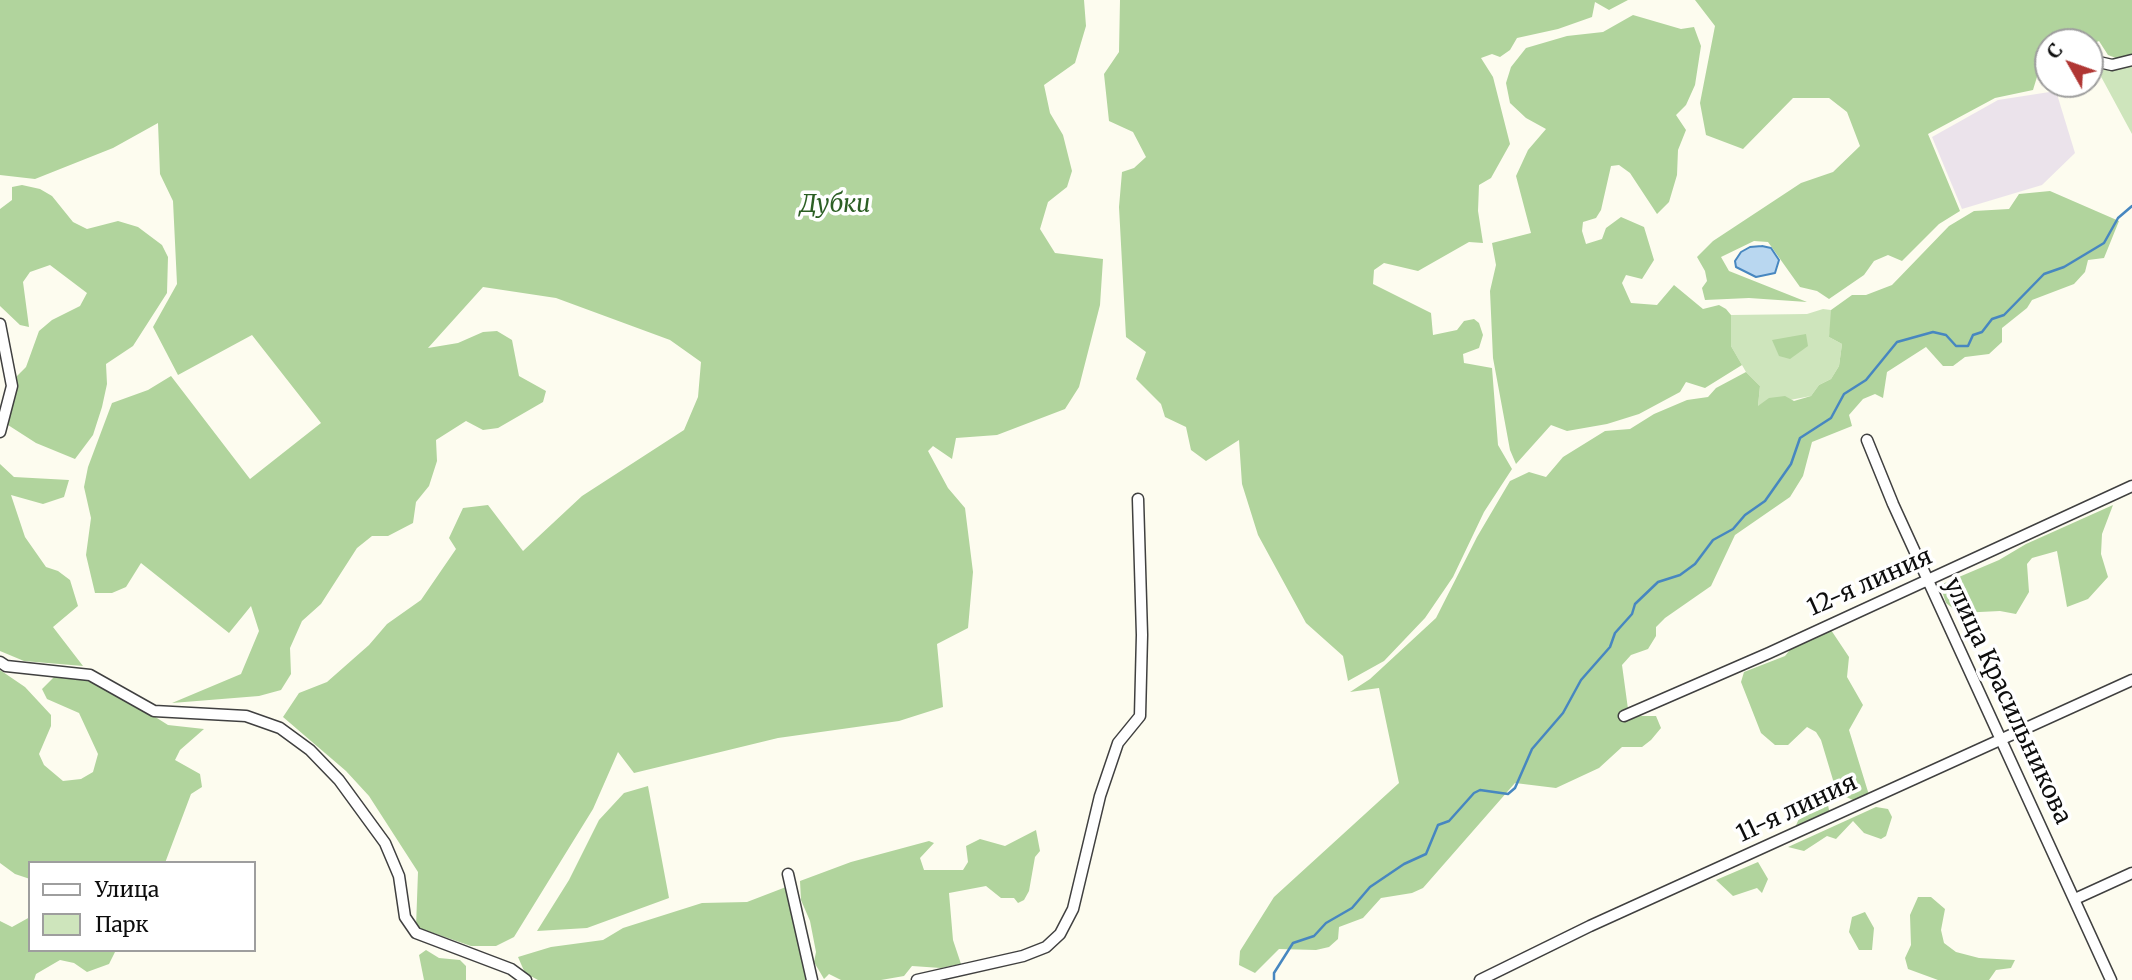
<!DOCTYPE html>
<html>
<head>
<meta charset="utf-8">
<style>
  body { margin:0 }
  #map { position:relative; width:2132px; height:980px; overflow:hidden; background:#fdfcef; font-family:Merriweather,serif }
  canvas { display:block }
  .legend { position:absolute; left:28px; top:861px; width:228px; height:91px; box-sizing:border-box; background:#fff; border:2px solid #9e9e9e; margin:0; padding:9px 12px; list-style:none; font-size:21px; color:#0d0d0d }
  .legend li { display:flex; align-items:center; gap:14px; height:35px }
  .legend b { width:35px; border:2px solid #9e9e9e }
  .north { position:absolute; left:2034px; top:28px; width:70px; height:70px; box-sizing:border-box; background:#fff; border:2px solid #9e9e9e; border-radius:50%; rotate:310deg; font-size:19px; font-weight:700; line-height:28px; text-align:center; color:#0d0d0d }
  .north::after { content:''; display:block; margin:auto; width:24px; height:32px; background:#b03633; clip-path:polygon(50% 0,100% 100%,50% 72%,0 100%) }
</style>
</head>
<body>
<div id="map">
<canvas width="2132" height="980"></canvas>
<ul class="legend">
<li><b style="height:9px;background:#fff"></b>Улица</li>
<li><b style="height:19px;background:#cee5bc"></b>Парк</li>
</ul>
<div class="north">С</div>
</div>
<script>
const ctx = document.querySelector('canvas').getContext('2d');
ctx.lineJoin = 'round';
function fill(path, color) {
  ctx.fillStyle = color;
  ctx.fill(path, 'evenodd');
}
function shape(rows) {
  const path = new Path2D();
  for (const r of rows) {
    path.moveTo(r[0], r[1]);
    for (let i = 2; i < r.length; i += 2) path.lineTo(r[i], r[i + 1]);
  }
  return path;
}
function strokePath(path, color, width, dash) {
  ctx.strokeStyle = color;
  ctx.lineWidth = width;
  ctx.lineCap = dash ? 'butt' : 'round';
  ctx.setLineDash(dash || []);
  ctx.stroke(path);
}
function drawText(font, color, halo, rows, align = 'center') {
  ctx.font = font + ' Merriweather,serif';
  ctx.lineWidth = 7;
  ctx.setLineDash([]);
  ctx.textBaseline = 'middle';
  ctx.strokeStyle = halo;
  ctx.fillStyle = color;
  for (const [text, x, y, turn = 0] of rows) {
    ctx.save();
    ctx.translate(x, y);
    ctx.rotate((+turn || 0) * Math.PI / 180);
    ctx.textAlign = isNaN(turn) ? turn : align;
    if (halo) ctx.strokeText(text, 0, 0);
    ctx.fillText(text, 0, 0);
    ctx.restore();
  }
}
const industrial = shape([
  [2056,91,2075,153,2042,185,1962,209,1932,137,1998,100]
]);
const green = shape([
  [2132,65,2132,134,2098,71],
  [1823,309,1831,310,1832,316,1829,337,1842,344,1839,366,1831,379,1819,385,1811,396,1758,406,1760,386,1746,372,1731,346,1731,315,1807,314]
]);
const forest = shape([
  [0,0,1084,0,1086,26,1075,63,1044,85,1050,113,1063,135,1072,171,1067,187,1048,202,1040,229,1055,253,1103,259,1100,305,1079,387,1065,409,997,435,956,438,952,459,933,446,928,451,948,488,965,508,973,572,968,628,937,644,943,707,899,721,778,738,634,773,618,752,593,809,514,937,496,946,471,946,416,927,418,872,369,796,346,771,283,717,299,693,327,682,369,645,387,624,421,600,456,549,449,538,463,508,488,505,523,551,582,496,684,430,698,397,701,362,670,340,556,298,483,287,428,348,458,343,483,332,497,331,512,340,519,376,546,391,543,402,498,428,483,430,466,421,436,440,437,461,429,486,416,502,413,523,388,536,372,536,357,548,321,604,302,621,290,648,291,674,281,690,259,696,172,703,241,674,259,631,251,606,229,633,141,563,126,587,112,593,95,593,86,555,91,518,84,487,88,467,112,403,148,390,171,376,250,479,321,423,252,335,178,375,153,327,177,284,173,201,160,174,158,123,113,148,35,179,0,175],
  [1120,0,1628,0,1609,10,1595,2,1592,17,1558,29,1517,38,1510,50,1500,57,1492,54,1481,58,1493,77,1510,144,1491,178,1479,185,1478,211,1483,243,1469,242,1418,271,1384,263,1374,270,1373,284,1431,313,1433,335,1457,330,1464,321,1474,319,1479,323,1483,335,1479,348,1463,354,1464,363,1492,368,1498,445,1512,469,1484,512,1453,577,1425,618,1384,661,1348,681,1343,656,1306,623,1258,535,1242,484,1239,440,1206,461,1191,450,1186,427,1165,417,1161,404,1136,379,1146,352,1126,337,1119,207,1122,172,1134,168,1146,157,1133,132,1109,121,1104,74,1119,52],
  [1695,0,2132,0,2132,56,2116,58,2108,55,2099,41,2090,45,2090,42,2048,42,2048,64,2040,67,2033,90,1995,98,1928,134,1960,211,1939,224,1902,261,1888,255,1874,261,1864,275,1829,299,1817,291,1800,287,1768,242,1754,241,1721,257,1729,271,1807,302,1749,298,1705,300,1702,288,1707,281,1705,271,1697,257,1713,241,1801,183,1833,172,1860,146,1847,112,1829,98,1793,98,1743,149,1706,135,1700,103,1715,26],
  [1633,15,1681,29,1694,27,1701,46,1695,85,1686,105,1676,115,1686,130,1678,150,1677,175,1669,202,1657,214,1630,173,1619,165,1611,166,1601,210,1596,218,1583,222,1582,231,1586,244,1602,239,1606,228,1621,217,1644,227,1654,260,1642,279,1626,275,1622,283,1631,303,1657,305,1674,285,1703,309,1719,305,1726,309,1731,315,1731,346,1742,365,1705,388,1686,382,1680,392,1639,414,1607,424,1567,431,1551,425,1516,464,1510,450,1493,358,1490,291,1496,265,1492,243,1531,233,1516,176,1528,150,1546,129,1526,118,1510,103,1506,83,1511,67,1526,48,1567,36,1603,32],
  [22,185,40,189,52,196,73,222,87,229,118,221,138,227,162,245,168,257,167,293,133,346,106,364,107,384,102,407,93,435,75,459,36,443,8,425,16,377,26,367,39,331,52,320,80,306,87,293,50,265,30,272,23,282,29,327,20,325,0,306,0,209,12,200,12,187],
  [2050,191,2119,221,2104,258,2088,260,2085,272,2074,284,2032,300,2027,308,2002,328,2002,342,1989,354,1965,357,1953,366,1943,366,1926,347,1887,372,1883,398,1875,394,1863,399,1849,415,1852,426,1812,442,1803,476,1790,497,1735,535,1711,586,1665,618,1656,627,1656,636,1648,649,1631,655,1622,665,1628,709,1636,716,1656,716,1661,728,1651,740,1642,747,1622,747,1599,768,1556,788,1515,783,1423,888,1412,893,1381,898,1363,918,1339,927,1338,939,1329,947,1316,950,1279,949,1255,973,1239,965,1240,951,1274,897,1399,783,1379,688,1350,692,1370,679,1436,618,1477,537,1510,481,1529,472,1546,477,1563,457,1605,431,1630,429,1654,414,1687,400,1708,397,1716,388,1746,372,1760,386,1758,406,1769,398,1785,396,1794,401,1811,396,1819,385,1831,379,1839,366,1842,344,1829,337,1831,310,1852,295,1866,295,1892,285,1949,226,1974,211,2009,209,2019,194],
  [1806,334,1808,346,1790,359,1779,356,1772,340],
  [0,464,14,477,69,480,64,497,43,504,11,495,25,537,46,567,58,571,70,580,78,606,53,627,83,666,24,661,0,651],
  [2113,505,2102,534,2101,554,2108,577,2088,599,2067,607,2057,551,2032,558,2027,564,2029,592,2016,614,2000,611,1959,613,1946,603,1940,585,1999,560,2026,544],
  [1831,630,1849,657,1847,677,1863,705,1849,730,1869,795,1855,801,1842,795,1833,780,1821,740,1816,732,1807,727,1788,745,1775,745,1761,733,1741,682,1744,672,1785,656,1793,646,1818,633],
  [0,670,25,687,51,715,51,726,39,754,44,765,63,781,81,779,93,772,98,754,79,713,47,699,42,689,56,675,100,682,168,725,204,729,180,750,175,760,200,774,202,787,191,794,165,863,30,863,30,879,15,874,0,863],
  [648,786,669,898,587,928,537,931,569,880,599,820,624,793],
  [1825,790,1830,815,1790,838,1804,808,1819,791],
  [1876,807,1888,809,1892,817,1886,836,1881,839,1864,833,1853,821,1836,839,1827,836,1804,851,1788,847],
  [1036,830,1040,851,1035,857,1029,891,1024,900,1018,903,1014,898,1001,898,986,886,949,893,953,940,961,964,941,968,912,966,904,976,881,980,841,980,829,974,824,979,814,962,816,952,810,921,801,900,800,881,851,862,929,841,934,843,920,858,924,870,963,870,968,862,966,846,980,839,1005,846],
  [1758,862,1768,879,1762,893,1757,888,1733,896,1716,880],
  [786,887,806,980,538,980,525,973,518,957,551,947,603,940,623,928,702,903,747,902],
  [1918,897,1931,897,1945,909,1941,930,1944,943,1956,952,1979,958,2015,960,2011,968,1996,970,1989,980,1938,980,1908,969,1905,958,1911,945,1910,915],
  [1865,912,1874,928,1872,950,1859,950,1849,932,1852,917],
  [30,917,30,950,116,950,109,964,87,972,74,963,60,960,36,974,34,980,0,980,0,921,12,927],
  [426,950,439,958,460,960,466,966,466,980,424,980,419,955]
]);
const water = shape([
  [1762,246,1771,248,1779,260,1775,273,1756,277,1736,267,1735,261,1741,252,1750,247,1762,246]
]);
const stream = shape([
  [1274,980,1274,973,1293,943,1314,936,1326,923,1352,908,1370,887,1404,864,1426,854,1438,825,1449,821,1474,793,1480,790,1508,794,1515,788,1532,749,1563,713,1581,680,1610,647,1615,633,1632,614,1635,604,1658,582,1680,575,1695,564,1713,540,1733,529,1745,515,1765,501,1791,464,1800,438,1831,418,1844,394,1866,380,1897,342,1933,332,1946,335,1956,346,1968,346,1973,335,1982,332,1992,319,2004,315,2044,274,2064,267,2104,243,2118,218,2132,206]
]);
const minor = shape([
  [2090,60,2112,65,2132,60],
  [0,324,12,386,0,432],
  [1867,440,1893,504,2111,980],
  [0,662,6,666,90,675,154,711,246,716,280,728,310,750,339,780,385,843,399,876,405,917,416,933,511,969,526,980],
  [1624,716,1769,653,2132,486],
  [788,874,812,980],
  [2075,899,2132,873],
  [917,980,1023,956,1046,947,1060,934,1073,909,1100,796,1118,743,1140,716,1142,635,1138,499],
  [1480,980,1590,926,2132,680]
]);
const parkNames = [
  ["Дубки",835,205]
];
const streetNames = [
  ["12-я линия",1870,583,-24],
  ["улица Красильникова",2007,701,65],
  ["11-я линия",1797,809,-25]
];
fill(industrial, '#ebe3eb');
fill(green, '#cee5bc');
fill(forest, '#b1d49d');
fill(water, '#b9d7f0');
strokePath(water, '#4787c0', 2);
strokePath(stream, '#4787c0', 2.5);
strokePath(minor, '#404040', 13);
strokePath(minor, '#fff', 10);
drawText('italic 24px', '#2c5f24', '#fff', parkNames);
drawText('24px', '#0d0d0d', '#fff', streetNames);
</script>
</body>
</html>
